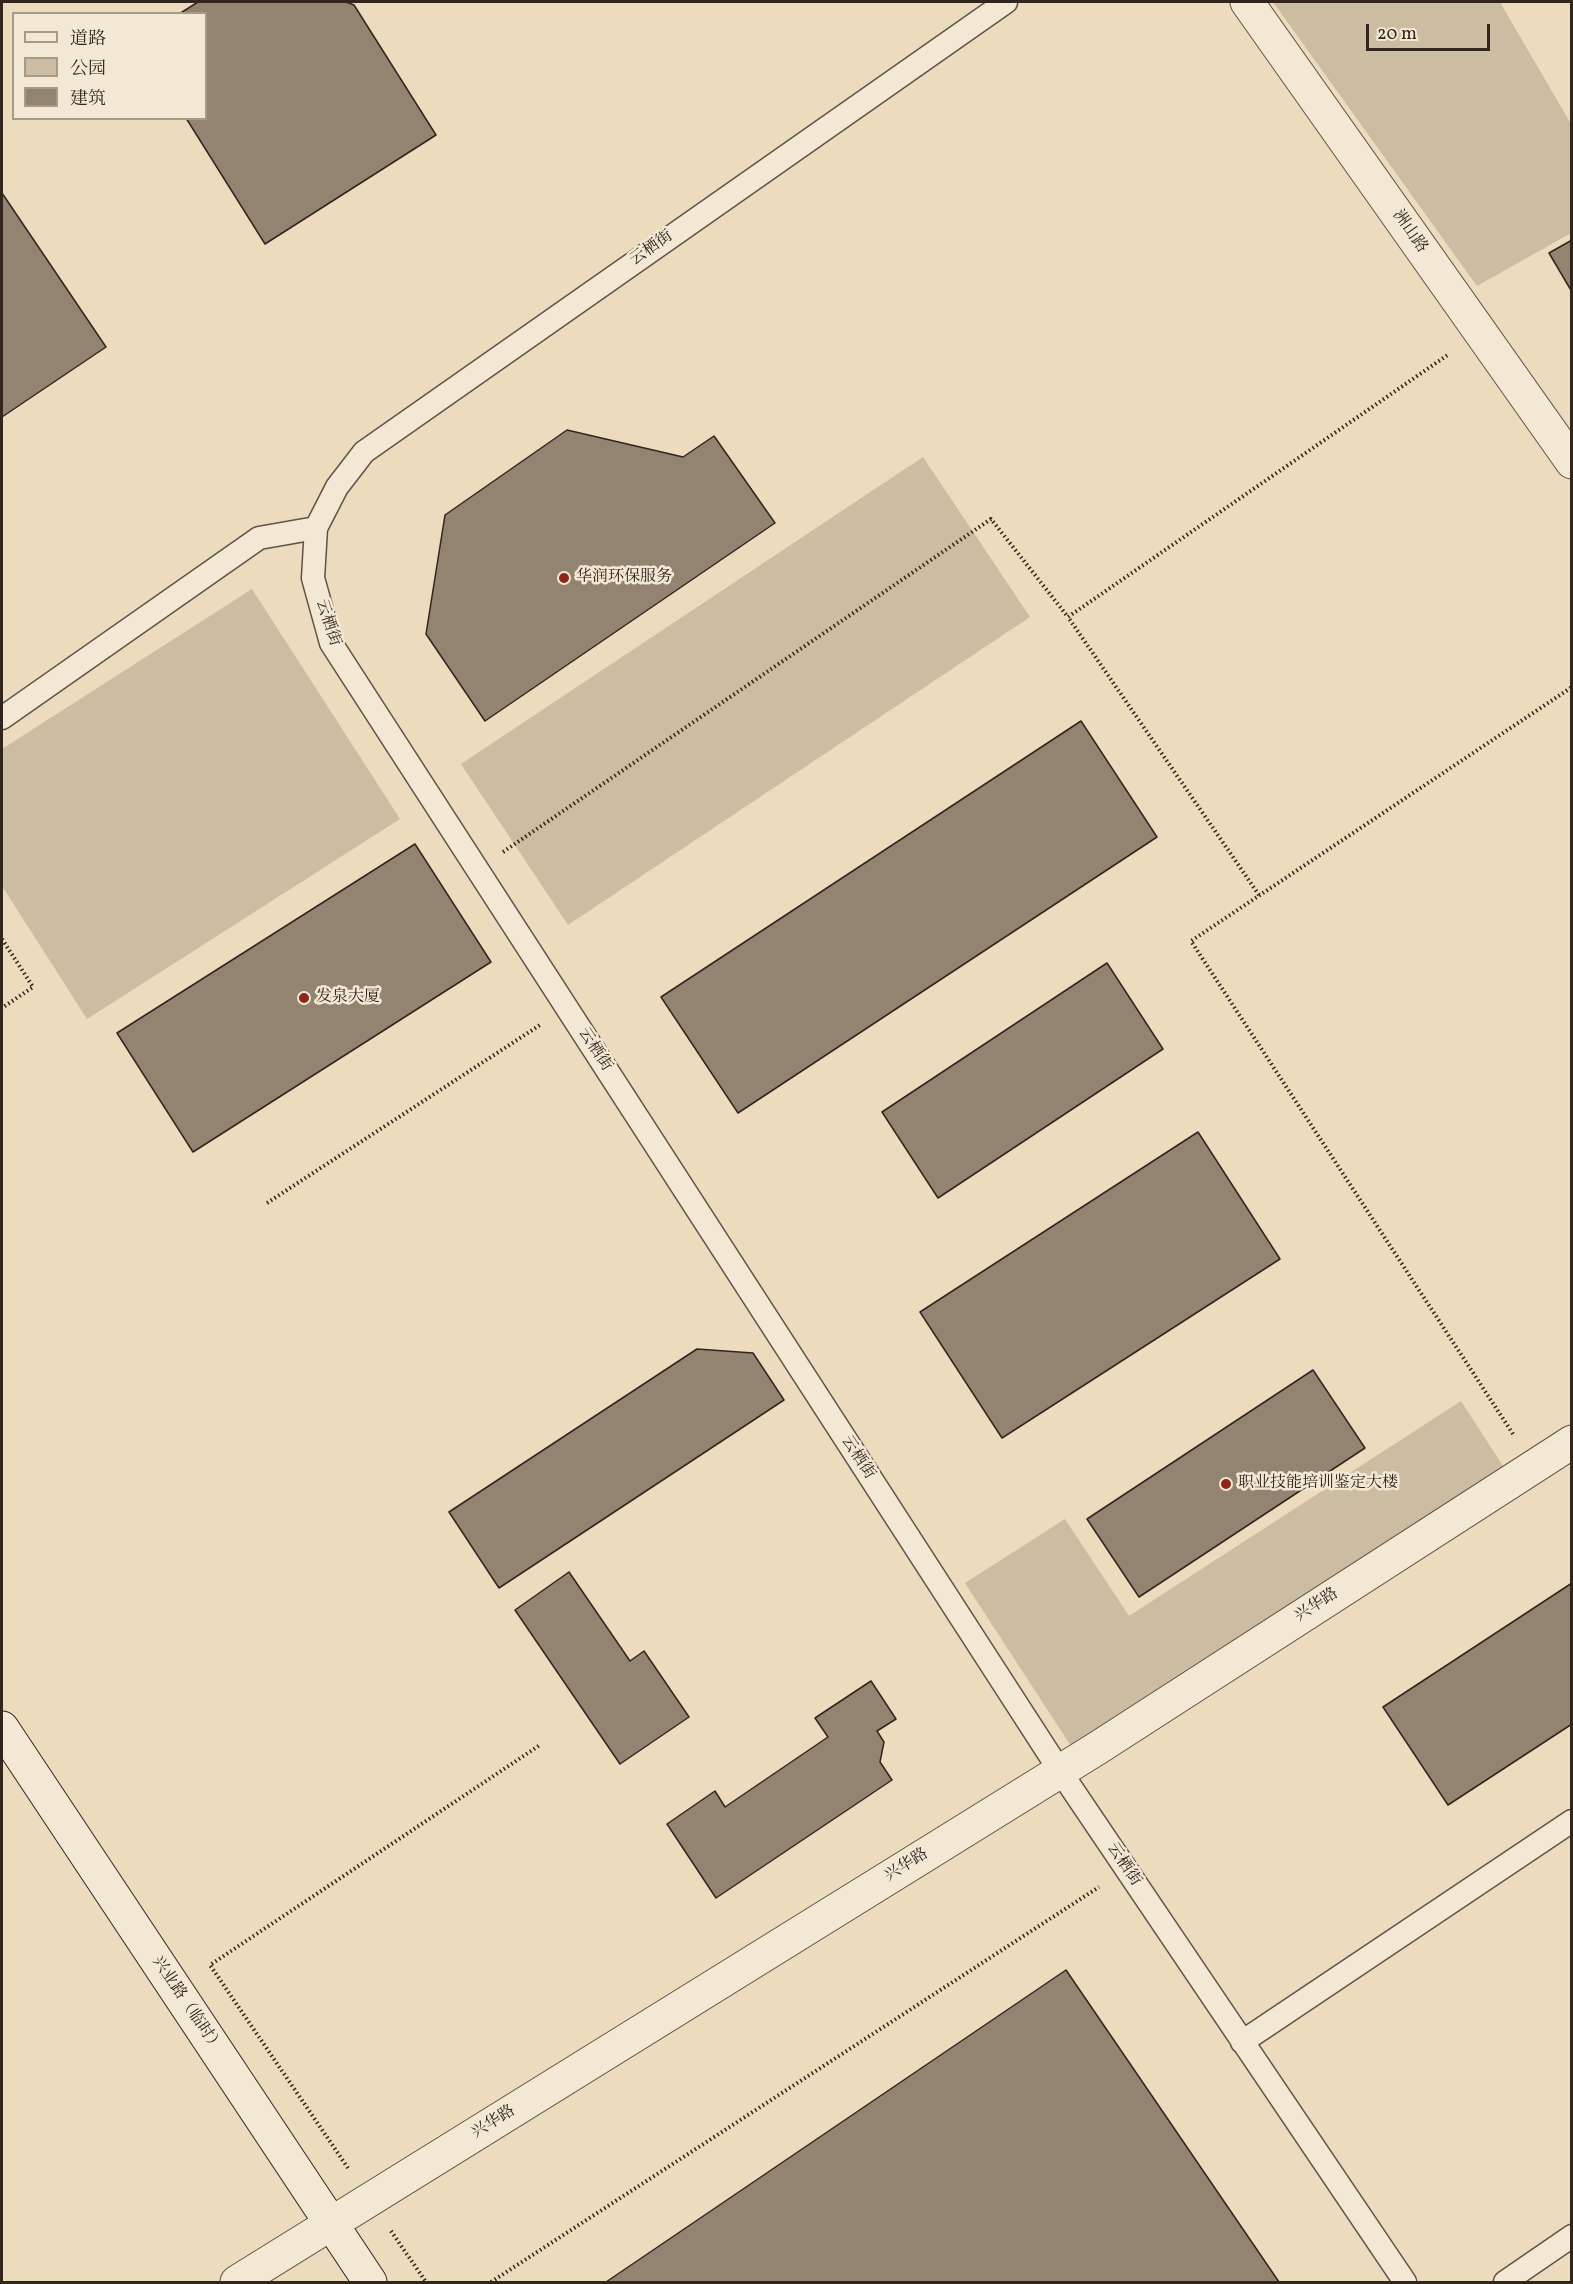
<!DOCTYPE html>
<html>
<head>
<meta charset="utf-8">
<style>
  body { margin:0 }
  #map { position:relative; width:1573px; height:2284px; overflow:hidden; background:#ecdbbd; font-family:Vollkorn,"Noto Serif SC",serif }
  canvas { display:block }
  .frame { position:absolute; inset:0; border:3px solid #32251e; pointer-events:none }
  .legend { position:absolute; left:12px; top:12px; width:195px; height:108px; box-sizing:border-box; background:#f3e8d4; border:2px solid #a69a8b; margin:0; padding:8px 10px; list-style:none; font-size:18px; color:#32251e }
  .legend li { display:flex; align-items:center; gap:12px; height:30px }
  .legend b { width:30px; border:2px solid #a69a8b }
  .scale { position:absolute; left:1366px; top:24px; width:124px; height:27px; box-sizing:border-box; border:3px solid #32251e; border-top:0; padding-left:8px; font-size:18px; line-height:21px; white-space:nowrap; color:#32251e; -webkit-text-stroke:4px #f3e8d4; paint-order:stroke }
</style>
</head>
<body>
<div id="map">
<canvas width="1573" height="2284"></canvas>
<div class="frame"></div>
<ul class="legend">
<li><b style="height:8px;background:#f3e8d4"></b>道路</li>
<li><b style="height:16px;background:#ccbca2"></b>公园</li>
<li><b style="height:16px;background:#938471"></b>建筑</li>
</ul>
<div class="scale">20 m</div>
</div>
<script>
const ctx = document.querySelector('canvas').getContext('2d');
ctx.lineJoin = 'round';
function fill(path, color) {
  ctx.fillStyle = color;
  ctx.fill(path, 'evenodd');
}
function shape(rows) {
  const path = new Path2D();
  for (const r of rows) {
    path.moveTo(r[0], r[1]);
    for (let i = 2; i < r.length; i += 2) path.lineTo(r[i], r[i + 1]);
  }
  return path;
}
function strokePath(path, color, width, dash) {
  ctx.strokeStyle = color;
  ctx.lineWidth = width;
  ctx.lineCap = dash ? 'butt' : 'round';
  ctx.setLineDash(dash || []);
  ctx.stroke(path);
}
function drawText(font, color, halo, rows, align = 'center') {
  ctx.font = font + ' Vollkorn,"Noto Serif SC",serif';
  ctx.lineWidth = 5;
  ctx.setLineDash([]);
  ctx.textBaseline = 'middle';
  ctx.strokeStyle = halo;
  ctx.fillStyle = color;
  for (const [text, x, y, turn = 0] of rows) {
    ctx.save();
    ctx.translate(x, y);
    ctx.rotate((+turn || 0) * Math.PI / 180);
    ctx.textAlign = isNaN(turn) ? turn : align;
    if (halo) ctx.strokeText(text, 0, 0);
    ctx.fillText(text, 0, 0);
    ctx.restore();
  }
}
const green = shape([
  [1273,2,1504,2,1501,4,1571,124,1571,233,1477,286],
  [923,457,1030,617,568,925,461,764],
  [252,589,400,819,87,1019,2,886,2,749],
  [1461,1401,1503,1466,1071,1746,965,1583,1065,1519,1129,1616]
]);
const building = shape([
  [198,2,346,2,354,5,436,135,265,244,186,118,206,118,206,14,179,14,198,2],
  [2,193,106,347,2,417,2,193],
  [1572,240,1572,292,1549,253,1572,240],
  [567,430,683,457,714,436,775,523,485,721,426,634,445,515,567,430],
  [1081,721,1157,837,738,1113,661,997,1081,721],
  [415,844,491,962,193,1152,117,1033,415,844],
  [1107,963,1163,1049,938,1198,882,1112,1107,963],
  [1198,1132,1280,1259,1002,1438,920,1312,1198,1132],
  [697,1349,753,1353,784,1400,499,1588,449,1512,697,1349],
  [1313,1370,1365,1448,1139,1597,1087,1519,1313,1370],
  [569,1572,630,1661,644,1651,689,1717,620,1764,515,1610,569,1572],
  [1572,1583,1572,1724,1448,1805,1383,1707,1572,1583],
  [871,1681,896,1719,877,1731,884,1742,880,1762,892,1780,716,1898,667,1824,715,1791,725,1807,828,1737,815,1718,871,1681],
  [1066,1970,1279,2282,606,2282,1066,1970]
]);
const path = shape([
  [503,852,991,519,1068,617],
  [1259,895,1068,617,1449,354],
  [2,939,33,987,2,1008],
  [267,1203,540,1025],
  [1513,1434,1191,941,1572,687],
  [348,2168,210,1965,540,1745],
  [391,2231,426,2282],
  [491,2282,1099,1887]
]);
const service = shape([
  [1006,2,364,452,337,487,316,528,313,578,331,643,1060,1771,1405,2282],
  [2,718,259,538,316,528],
  [1242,2042,1572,1821],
  [1505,2282,1572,2236]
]);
const minor = shape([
  [1247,2,1572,462],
  [237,2282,1096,1749,1572,1442]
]);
const secondary = shape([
  [2,1728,370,2282]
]);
const markers = [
  [564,578,6,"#8f2418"],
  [304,998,6,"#8f2418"],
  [1226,1484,6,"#8f2418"]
];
const streetNames = [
  ["洲山路",1409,232,55],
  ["云栖街",652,249,-35],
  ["云栖街",327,623,72],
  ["云栖街",594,1050,57],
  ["云栖街",857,1458,57],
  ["兴华路",1317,1606,-33],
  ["云栖街",1123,1865,56],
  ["兴华路",907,1866,-32],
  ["兴业路（临时）",186,2005,56],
  ["兴华路",494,2123,-32]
];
const poiNames = [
  ["华润环保服务",576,578],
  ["发泉大厦",316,998],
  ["职业技能培训鉴定大楼",1238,1484]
];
fill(green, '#ccbca2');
fill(building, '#938471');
strokePath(building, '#32251e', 1.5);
strokePath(service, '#605246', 25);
strokePath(minor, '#605246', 35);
strokePath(secondary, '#32251e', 35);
strokePath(path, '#32251e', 4, [1.5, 3]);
strokePath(service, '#f3e8d4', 22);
strokePath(minor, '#f3e8d4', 33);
strokePath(secondary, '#f3e8d4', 33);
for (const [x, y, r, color] of markers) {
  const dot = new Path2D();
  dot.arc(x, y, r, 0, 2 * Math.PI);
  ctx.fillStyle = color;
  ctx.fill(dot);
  strokePath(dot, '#f3e8d4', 2);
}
drawText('16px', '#32251e', '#f3e8d4', streetNames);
drawText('16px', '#32251e', '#f3e8d4', poiNames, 'left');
</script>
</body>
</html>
